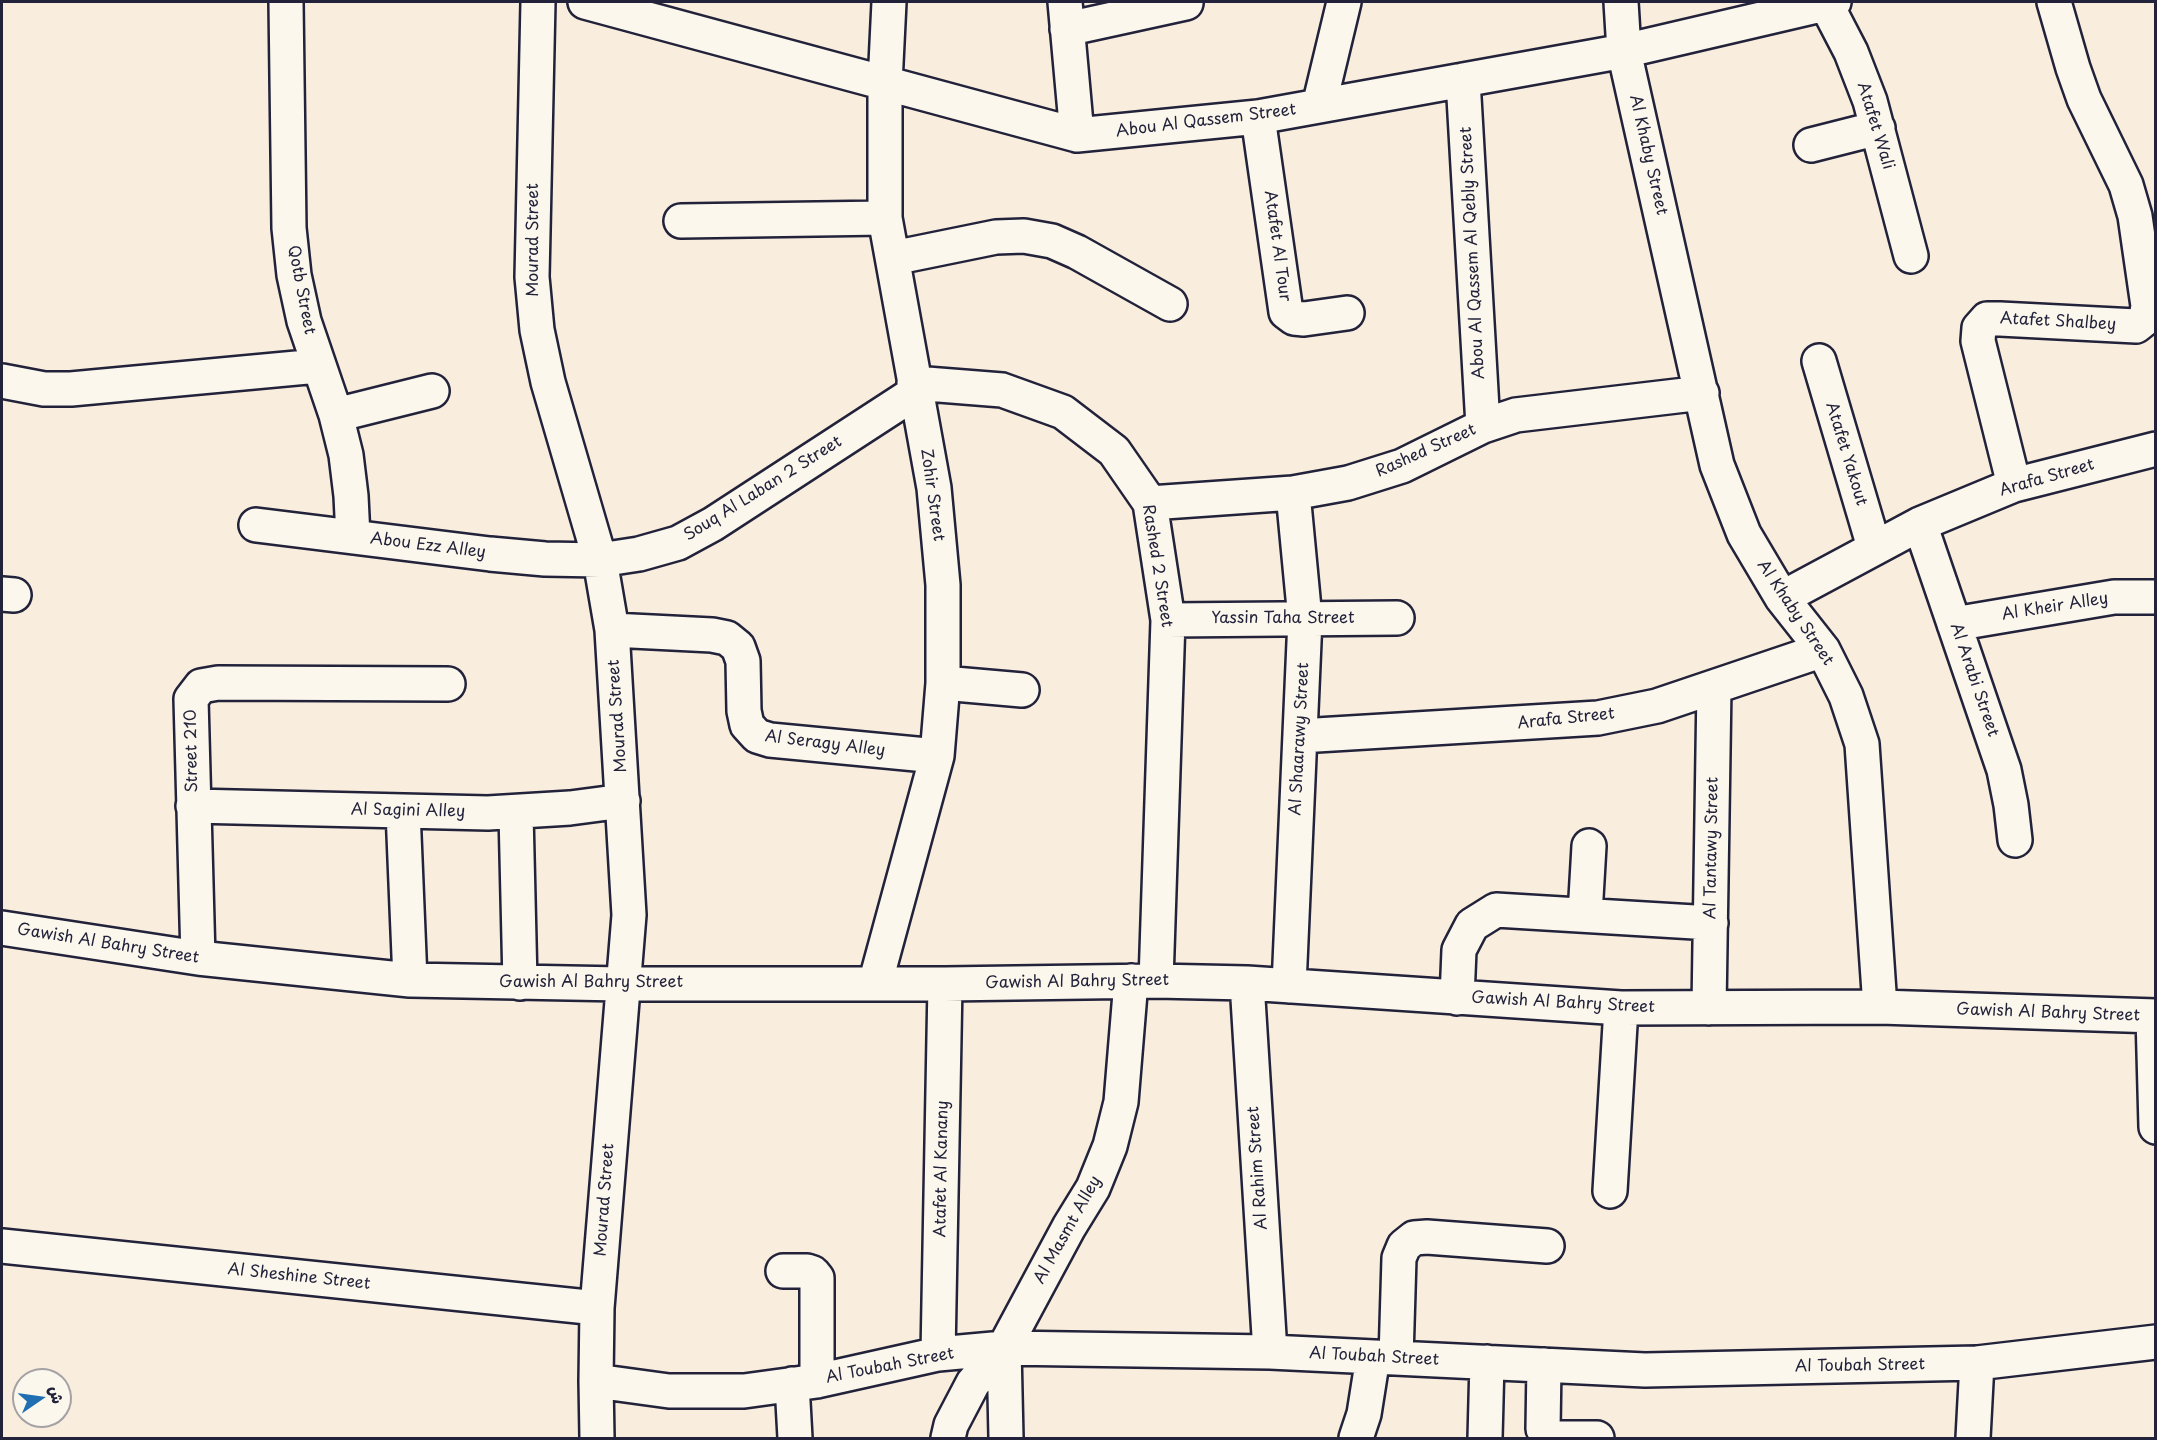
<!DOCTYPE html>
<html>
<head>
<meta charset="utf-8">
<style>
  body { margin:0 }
  #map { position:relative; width:2157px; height:1440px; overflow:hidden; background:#f9eddd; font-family:"Playpen Sans","Playpen Sans Arabic",sans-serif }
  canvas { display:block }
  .frame { position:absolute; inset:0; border:3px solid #22223b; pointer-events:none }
  .north { position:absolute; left:12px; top:1368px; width:60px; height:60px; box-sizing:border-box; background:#fbf7ec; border:2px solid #a4a2a5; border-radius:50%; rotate:77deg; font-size:16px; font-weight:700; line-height:24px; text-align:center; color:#22223b }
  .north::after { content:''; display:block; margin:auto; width:21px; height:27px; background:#1f6fb2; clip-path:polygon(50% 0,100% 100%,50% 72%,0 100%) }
</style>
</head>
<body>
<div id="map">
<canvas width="2157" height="1440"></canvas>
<div class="frame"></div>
<div class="north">ش</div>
</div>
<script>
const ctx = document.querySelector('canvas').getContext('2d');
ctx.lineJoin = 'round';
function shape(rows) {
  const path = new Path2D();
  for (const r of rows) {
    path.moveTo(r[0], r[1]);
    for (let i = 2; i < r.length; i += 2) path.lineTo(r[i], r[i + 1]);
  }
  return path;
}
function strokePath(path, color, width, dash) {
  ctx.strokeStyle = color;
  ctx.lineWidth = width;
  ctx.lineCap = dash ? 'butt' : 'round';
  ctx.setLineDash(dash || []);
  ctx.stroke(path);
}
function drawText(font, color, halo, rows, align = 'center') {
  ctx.font = font + ' "Playpen Sans",sans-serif';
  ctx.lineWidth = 5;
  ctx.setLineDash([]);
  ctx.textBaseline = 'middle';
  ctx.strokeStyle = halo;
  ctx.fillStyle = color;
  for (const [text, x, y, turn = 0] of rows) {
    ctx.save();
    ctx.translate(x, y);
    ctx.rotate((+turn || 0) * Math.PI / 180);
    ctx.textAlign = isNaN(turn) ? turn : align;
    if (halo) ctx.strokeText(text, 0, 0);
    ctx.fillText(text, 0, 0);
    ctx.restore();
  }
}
const minor = shape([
  [286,2,289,228,294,275,304,321,336,415,346,455,351,496,353,537],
  [538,2,532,277,537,330,548,382,600,560,612,630,629,915,597,1308,596,1381,597,1438],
  [585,2,1077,135,1258,117,1624,51,1834,2],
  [1065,2,1077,135],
  [1621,2,1624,51,1717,465,1744,534,1782,598,1823,650,1846,696,1862,744,1880,1007],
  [1825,2,1851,52,1870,101,1911,256],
  [1067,29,1186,3],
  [1463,80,1483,426],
  [1319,106,1344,2],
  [1258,117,1286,312,1294,318,1304,319,1347,313],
  [1811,145,1878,128],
  [681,221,885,218],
  [893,258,996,237,1024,236,1052,241,1077,252,1170,304],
  [1819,361,1874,547],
  [2,381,44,389,71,389,318,366],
  [914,383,1002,390,1063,412,1114,451,1150,503,1168,620,1156,981],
  [336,415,432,391],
  [2014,485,1978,341,1979,328,1987,319,2000,319,2136,326,2146,318,2148,306,2135,216,2126,185,2084,99,2073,68,2054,2],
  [1150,503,1293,493,1348,483,1402,466,1483,426,1516,415,1702,393],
  [1920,524,2004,770,2011,805,2015,840],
  [256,525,490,554,545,559,600,560,639,554,678,543,713,524,916,392],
  [2,594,14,595],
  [1782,598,1920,524,2014,485,2156,449],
  [1168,620,1397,618],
  [1954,624,2114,597,2156,597],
  [612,630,712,635,727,638,738,647,743,661,744,711,747,725,757,736,770,740,937,756],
  [943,683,1022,690],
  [1300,736,1598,718,1657,706,1823,650],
  [193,806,488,813,570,808,623,801],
  [403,811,410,980],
  [516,813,520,983],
  [1585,915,1589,846],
  [2,928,198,958,410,980,622,984,945,984,1156,981,1247,983,1621,1008,1880,1007,2156,1016],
  [198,958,191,699,201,686,218,683,448,684],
  [1247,983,1270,1352],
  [875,984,937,756,943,683,943,585,934,488,885,218,885,84,889,2],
  [1289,986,1305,619,1293,493],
  [1457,998,1459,950,1472,925,1496,910,1711,923],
  [1709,1008,1714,687],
  [2153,1016,2156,1127],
  [1610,1191,1621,1008],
  [2,1246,597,1308],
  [783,1271,807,1271,813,1273,817,1278,817,1381],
  [938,1354,945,984],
  [1396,1358,1399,1258,1404,1246,1414,1238,1427,1237,1547,1246],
  [1544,1365,1543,1429,1547,1435,1554,1438,1597,1438],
  [596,1381,669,1391,744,1391,817,1381,938,1354,1004,1348,1270,1352,1645,1370,1977,1363,2156,1342],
  [792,1384,795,1438],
  [948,1438,951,1425,973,1383,1004,1348],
  [1006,1438,1004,1348,1069,1227,1093,1188,1110,1146,1121,1102,1131,981],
  [1356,1438,1364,1414,1373,1357],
  [1485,1438,1487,1362],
  [1973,1438,1977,1363]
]);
const streetNames = [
  ["Abou Al Qassem Street",1206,121,-7],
  ["Atafet Wali",1875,126,73],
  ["Al Khaby Street",1648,155,77],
  ["Mourad Street",534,240,-90],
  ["Atafet Al Tour",1277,246,82],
  ["Abou Al Qassem Al Qebly Street",1473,253,-93],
  ["Qotb Street",301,290,79],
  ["Atafet Shalbey",2058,322,3],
  ["Rashed Street",1426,451,-24],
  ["Atafet Yakout",1846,454,73],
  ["Arafa Street",2047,478,-16],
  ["Souq Al Laban 2 Street",763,489,-32],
  ["Zohir Street",932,495,82],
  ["Abou Ezz Alley",428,546,7],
  ["Rashed 2 Street",1157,566,81],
  ["Al Kheir Alley",2055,607,-9],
  ["Al Khaby Street",1795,613,56],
  ["Yassin Taha Street",1283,619],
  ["Al Arabi Street",1974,680,71],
  ["Mourad Street",618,716,-94],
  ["Arafa Street",1566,719,-6],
  ["Al Shaarawy Street",1300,739,-87],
  ["Al Seragy Alley",825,744,7],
  ["Street 210",192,751,-91],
  ["Al Sagini Alley",408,811,1],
  ["Al Tantawy Street",1712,848,-89],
  ["Gawish Al Bahry Street",108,944,9],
  ["Gawish Al Bahry Street",1077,982,-1],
  ["Gawish Al Bahry Street",591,983],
  ["Gawish Al Bahry Street",1563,1003,3],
  ["Gawish Al Bahry Street",2048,1013,2],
  ["Al Rahim Street",1258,1168,-94],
  ["Atafet Al Kanany",942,1169,-89],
  ["Mourad Street",605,1200,-86],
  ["Al Masmt Alley",1068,1230,-61],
  ["Al Sheshine Street",299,1277,6],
  ["Al Toubah Street",1374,1357,3],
  ["Al Toubah Street",890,1366,-11],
  ["Al Toubah Street",1860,1366,-1]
];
strokePath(minor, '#22223b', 38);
strokePath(minor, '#fbf7ec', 33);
drawText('16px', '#22223b', '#fbf7ec', streetNames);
</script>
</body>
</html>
